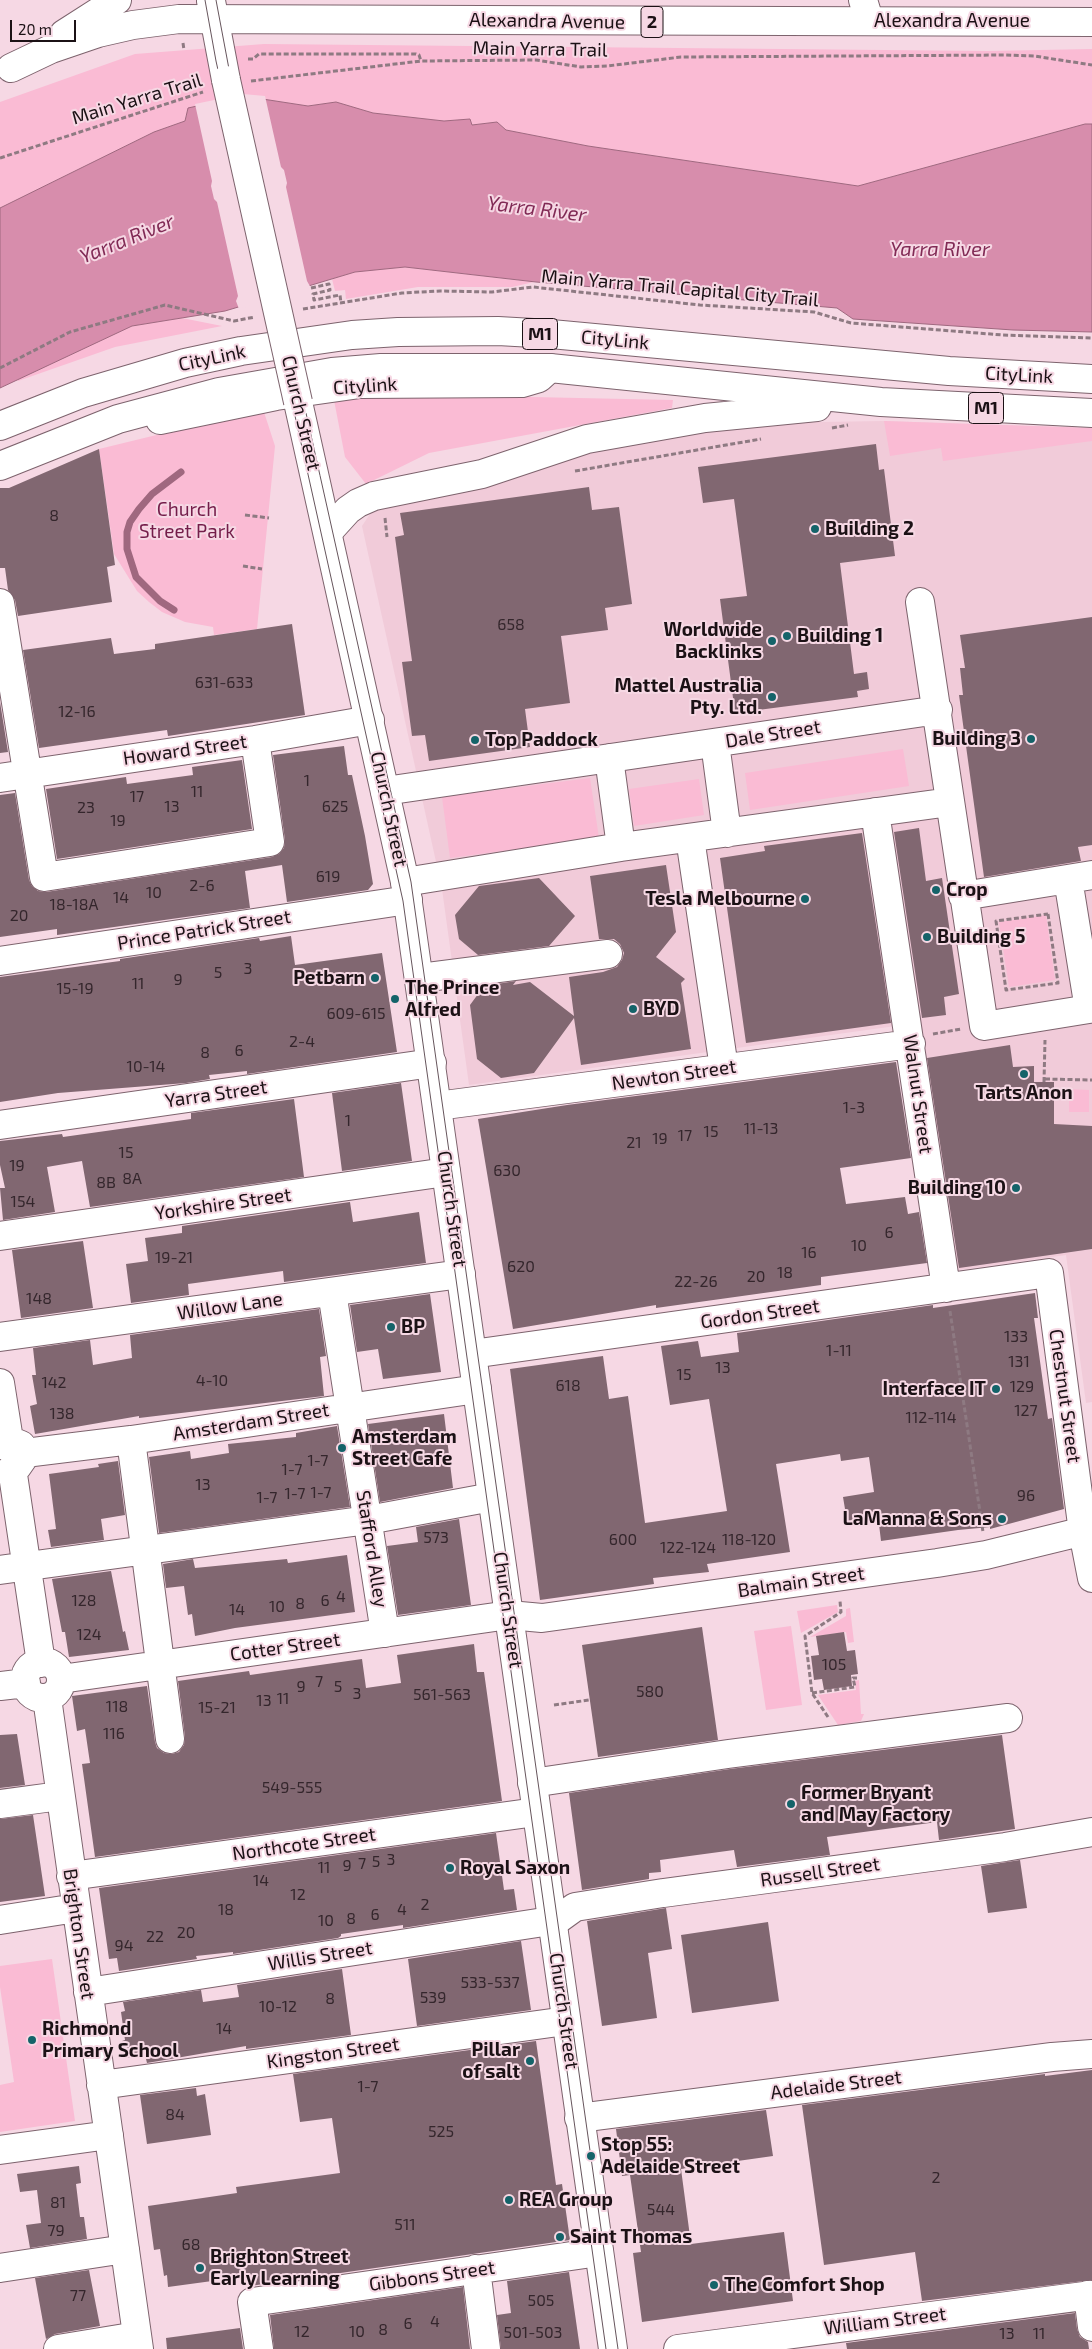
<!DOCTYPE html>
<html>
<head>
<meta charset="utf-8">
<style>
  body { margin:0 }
  #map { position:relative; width:1092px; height:2349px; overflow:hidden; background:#f6d8e4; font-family:"Exo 2",sans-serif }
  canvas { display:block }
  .scale { position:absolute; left:10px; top:20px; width:66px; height:22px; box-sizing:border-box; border:2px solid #1b1115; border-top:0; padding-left:6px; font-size:15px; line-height:18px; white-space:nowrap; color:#1b1115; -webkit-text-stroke:4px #f6d8e4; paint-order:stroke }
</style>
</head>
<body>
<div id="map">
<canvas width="1092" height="2349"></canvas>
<div class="scale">20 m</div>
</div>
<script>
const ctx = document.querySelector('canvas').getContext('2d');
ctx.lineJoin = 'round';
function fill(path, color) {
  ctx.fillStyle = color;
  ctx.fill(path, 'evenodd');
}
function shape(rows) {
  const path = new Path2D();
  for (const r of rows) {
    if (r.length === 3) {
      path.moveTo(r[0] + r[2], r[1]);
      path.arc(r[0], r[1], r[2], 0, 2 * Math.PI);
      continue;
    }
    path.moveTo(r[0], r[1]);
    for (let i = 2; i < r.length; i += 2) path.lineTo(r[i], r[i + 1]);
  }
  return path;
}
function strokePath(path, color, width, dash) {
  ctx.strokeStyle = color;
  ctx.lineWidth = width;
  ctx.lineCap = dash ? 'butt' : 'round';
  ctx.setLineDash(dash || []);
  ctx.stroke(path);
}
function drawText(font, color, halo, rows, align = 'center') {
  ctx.font = font + ' "Exo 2",sans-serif';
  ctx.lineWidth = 4;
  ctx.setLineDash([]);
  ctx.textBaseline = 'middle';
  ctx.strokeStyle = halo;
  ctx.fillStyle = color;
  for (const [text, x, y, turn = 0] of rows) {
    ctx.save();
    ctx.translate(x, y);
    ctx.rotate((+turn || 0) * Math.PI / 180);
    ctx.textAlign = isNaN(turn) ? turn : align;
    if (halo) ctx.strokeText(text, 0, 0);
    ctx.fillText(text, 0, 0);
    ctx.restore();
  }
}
const built = shape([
  [884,421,1092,428,1092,1402,1086,1403,1066,1255,938,1273,903,1025,469,1085,442,889,362,526,374,508,619,441,754,423]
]);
const green = shape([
  [264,44,988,51,1092,49,1092,124,1085,124,858,186,588,146,506,130,497,122,472,125,470,119,444,121,373,113,336,102,308,106,243,96,186,115,185,121,154,132,0,208,0,102,135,54],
  [405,267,534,282,512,287,418,287,346,299,345,290,335,291,332,279,355,272],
  [182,318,222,326,115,347,18,381,17,379,132,326],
  [474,394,532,397,673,400,672,408,429,453,366,484,345,457,333,395],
  [263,409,275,446,257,629,214,635,213,627,185,622,162,612,149,602,137,591,114,554,99,449],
  [884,421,1092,428,1092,441,943,461,941,448,890,456],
  [903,749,909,786,750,810,745,773],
  [590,778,599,838,450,858,442,797],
  [699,779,704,815,634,826,629,789],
  [1046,915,1055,980,1009,987,999,922],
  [1069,1089,1089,1090,1089,1112,1069,1112],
  [837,1605,838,1612,801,1633,797,1611],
  [850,1608,854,1642,848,1643,846,1632,810,1637,846,1616,846,1609],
  [791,1626,802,1705,766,1710,754,1631],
  [859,1680,861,1714,864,1714,861,1721,838,1725,818,1695,856,1690,855,1681],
  [52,1959,75,2121,0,2132,0,2085,14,2082,0,1987,0,1966]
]);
const water = shape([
  [243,96,308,106,336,102,373,113,444,121,470,119,472,125,497,122,506,130,588,146,858,186,1085,124,1092,124,1092,332,1013,330,853,319,837,308,536,282,405,267,355,272,225,311,132,326,0,388,0,208,154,132,185,121,188,108,243,96]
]);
const pier = shape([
  [243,94,265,96,281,167,284,170,287,183,286,187,307,281,311,288,239,309,236,301,238,296,217,202,214,199,211,186,212,181,195,104]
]);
const stream = shape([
  [174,610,160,601,136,577,127,549,127,532,130,522,139,509,152,494,181,472]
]);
const building = shape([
  [876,444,879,470,884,469,895,556,840,563,854,674,867,672,869,689,857,691,858,697,735,713,720,599,747,596,734,499,703,503,698,467],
  [99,449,115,565,107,567,112,602,18,616,15,600,8,590,5,568,0,568,0,488,9,488],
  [589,487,592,510,619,507,632,604,605,608,608,630,561,636,570,703,525,709,530,747,429,761,425,735,412,736,402,662,412,661,395,537,404,535,400,513],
  [1092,617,1092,845,1078,847,1081,861,984,877,959,695,963,695,960,668,965,668,960,635],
  [292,624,305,715,168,736,167,730,39,748,23,650,111,638,114,654,155,649,155,644],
  [0,702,8,752,0,753],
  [344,746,348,775,352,775,365,836,373,884,368,890,287,902,282,865,245,871,250,908,57,935,57,929,0,937,0,795,15,793,29,880,32,886,38,891,46,892,272,857,279,854,284,848,285,840,273,755],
  [242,760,252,829,57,859,46,789,126,777,127,784,193,775,192,767],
  [919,828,926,881,942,878,959,994,944,997,946,1015,922,1018,894,832],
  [862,833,891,1023,746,1043,720,858,765,851,764,846],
  [666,865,676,932,656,957,685,979,681,983,691,1049,581,1065,574,1018,534,1073,501,1078,477,1059,470,1005,484,986,516,981,513,985,530,982,574,1016,569,977,603,972,617,967,622,960,624,953,620,944,614,939,599,939,590,876],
  [539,878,575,916,549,946,478,955,459,939,455,915,479,886],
  [291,936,295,965,382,953,397,1052,247,1074,247,1071,209,1075,210,1079,186,1083,58,1093,0,1102,0,977,120,961,120,959,259,938,260,941],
  [1010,1045,1013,1067,1034,1066,1034,1082,1054,1082,1054,1124,1092,1126,1092,1249,959,1268,927,1058],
  [896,1062,911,1158,840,1168,846,1204,905,1197,908,1214,919,1212,927,1263,821,1277,821,1285,656,1308,656,1305,513,1329,478,1119,567,1105],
  [401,1083,412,1161,342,1171,332,1093],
  [294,1099,304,1177,90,1207,82,1161,47,1167,55,1212,3,1220,0,1188,5,1188,0,1165,0,1141,62,1134,63,1137,191,1119,191,1113],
  [350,1202,353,1222,419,1212,426,1263,284,1282,283,1271,188,1284,189,1295,131,1303,126,1264,148,1261,145,1238,182,1233,182,1226],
  [83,1241,93,1308,21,1318,12,1250],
  [1035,1293,1038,1318,1034,1318,1048,1419,1052,1418,1064,1509,990,1529,990,1527,958,1530,881,1541,878,1516,847,1521,843,1497,874,1492,869,1457,841,1461,840,1454,776,1464,790,1552,707,1564,709,1572,653,1578,654,1584,540,1600,510,1369,603,1356,609,1399,628,1396,645,1523,727,1511,709,1399,670,1405,661,1346,698,1341,701,1357,739,1352,737,1333,933,1305,933,1308],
  [430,1294,441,1372,383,1379,378,1349,357,1352,350,1305],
  [319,1309,326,1356,320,1357,324,1396,139,1418,139,1416,35,1434,30,1406,37,1404,32,1375,36,1375,33,1348,90,1340,93,1365,132,1358,130,1335],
  [444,1414,453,1488,380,1502,368,1424],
  [337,1426,350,1507,159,1533,149,1457,190,1451,191,1459,229,1453,228,1444,296,1437,296,1433],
  [118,1461,125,1515,101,1519,104,1540,51,1547,48,1530,56,1529,49,1474,99,1467,98,1464],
  [459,1519,471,1605,398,1615,387,1546,418,1542,416,1527],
  [347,1555,355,1612,235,1628,195,1636,192,1614,188,1615,184,1586,166,1588,163,1564,193,1559,195,1568,287,1559,288,1563],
  [111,1571,123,1632,125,1631,129,1650,69,1657,65,1632,62,1632,52,1579],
  [702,1627,718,1740,598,1757,582,1645],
  [844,1632,847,1651,855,1650,858,1674,851,1675,852,1686,824,1690,822,1679,814,1680,811,1656,819,1655,816,1636],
  [474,1644,477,1672,484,1672,502,1801,95,1857,82,1764,90,1763,85,1729,77,1731,72,1696,147,1686,155,1742,157,1748,164,1753,172,1754,179,1752,184,1745,185,1737,178,1681,249,1671,250,1675,362,1659,366,1688,401,1683,397,1655],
  [17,1734,25,1785,0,1788,0,1735],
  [1002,1735,1015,1829,939,1840,937,1822,827,1837,830,1855,737,1867,734,1850,660,1860,661,1872,649,1873,649,1879,582,1890,569,1793,730,1769],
  [33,1815,45,1896,0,1902,0,1819],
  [496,1833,504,1890,514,1889,517,1910,403,1928,403,1925,341,1934,341,1936,338,1938,233,1954,233,1952,196,1956,197,1959,119,1971,117,1958,109,1959,99,1888],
  [1020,1860,1027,1908,988,1913,981,1866],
  [666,1908,672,1949,648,1953,657,2018,602,2026,587,1921],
  [768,1922,779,2001,692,2013,681,1935],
  [521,1941,531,2010,417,2026,408,1959],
  [342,1969,351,2035,246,2049,246,2046,147,2063,145,2055,125,2058,122,2041,125,2040,121,2012,125,2011,123,2002,201,1990,203,2002,239,1997,237,1985],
  [536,2041,556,2185,562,2184,570,2240,250,2286,249,2276,168,2287,167,2275,164,2276,160,2249,154,2250,148,2206,237,2193,236,2187,340,2173,332,2118,300,2122,293,2074],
  [1092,2070,1092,2280,922,2301,915,2252,824,2265,802,2105,1045,2074,1045,2076],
  [196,2088,197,2096,205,2094,211,2135,147,2144,140,2095],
  [766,2110,773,2156,681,2169,691,2244,784,2232,793,2301,642,2322,633,2253,641,2252,630,2175,622,2176,616,2129],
  [79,2166,81,2183,76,2184,80,2217,84,2217,87,2239,30,2248,26,2225,41,2223,37,2190,20,2192,17,2174],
  [89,2270,100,2326,55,2334,46,2339,35,2278],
  [569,2272,580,2349,501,2349,497,2315,511,2313,507,2281],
  [463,2287,470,2349,274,2349,270,2315],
  [1075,2313,1077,2329,1080,2337,1088,2342,1089,2349,847,2349,846,2343],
  [240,2328,243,2349,167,2349,166,2338]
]);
const path = shape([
  [183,43,184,50],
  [248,59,253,59,259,54,416,54,419,55,421,61],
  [251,81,421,61,536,60,581,67,607,66,681,57,1005,55,1034,56,1092,65],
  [0,158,203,92],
  [311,288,329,284,330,290,313,294,314,300,340,295,341,303],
  [303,309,402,293,440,291,492,292,533,287,700,305,814,312,851,323,1003,335,1092,338],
  [0,368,70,332,165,305,234,321,255,317],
  [832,428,848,425],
  [575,471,761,439],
  [245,515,269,518],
  [385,518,387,537],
  [243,566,262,569],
  [1048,914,1058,983,1006,990,996,921,1048,914],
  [933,1034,961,1029],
  [1045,1079,1092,1080],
  [1044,1082,1045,1040],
  [950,1311,983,1532],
  [812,1693,855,1687,853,1678,857,1678],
  [554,1705,589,1700],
  [828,1717,812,1693,805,1636,841,1612,840,1601]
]);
const minor = shape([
  [863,0,869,20],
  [160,420,276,396,360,384,522,383,539,378,550,368],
  [920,602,984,1026,1089,1009,1068,879],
  [0,603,44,877,270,842,255,740],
  [715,743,727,833],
  [609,758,621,847],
  [0,778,255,740,370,720],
  [385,791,938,710],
  [875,812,946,1288],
  [690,838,724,1068],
  [405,882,621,847,950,802],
  [963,896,1092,875],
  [0,961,408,900],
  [420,978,608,954],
  [437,1106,911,1044],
  [0,1125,432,1063],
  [0,1236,446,1172],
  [332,1292,385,1633],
  [0,1337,461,1274],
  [472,1354,1049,1273,1083,1532,1092,1578],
  [0,1383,9,1440],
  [131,1440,170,1739],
  [0,1445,9,1440,21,1445,24,1457,17,1467],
  [25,1453,131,1440,477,1389],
  [12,1468,41,1663],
  [0,1570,368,1520,492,1497],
  [43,1680,18],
  [61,1679,509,1615,542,1618,937,1563,986,1555,1092,1529],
  [0,1686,26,1683],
  [47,1698,139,2349],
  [532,1783,728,1754,1008,1718],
  [0,1804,60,1796],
  [71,1876,536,1812],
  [0,1920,76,1908],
  [88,1992,557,1920,575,1907,663,1893,1005,1847,1092,1832],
  [101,2085,566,2021],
  [579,2118,1052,2057,1092,2054],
  [0,2150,109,2135],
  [0,2268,125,2249],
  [476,2269,486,2349],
  [1088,2295,1092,2327],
  [58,2349,137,2336],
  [259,2349,252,2302,599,2252],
  [678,2349,1092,2295]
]);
const major = shape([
  [211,1,226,80],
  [64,34,117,0],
  [11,68,51,49,98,33,133,25,179,19,1092,22],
  [298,402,405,882,613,2349]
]);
const highway = shape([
  [0,426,83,393,185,363,241,351,352,335,398,332,498,331,551,334,949,371,1092,379],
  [0,466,118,419,219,392,332,372,381,368,550,368,881,402,1092,413],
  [328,532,348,510,358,503,374,496,482,474,587,439,705,418,817,407]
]);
const tram = shape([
  [205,0,216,61,403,901,606,2349],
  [216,0,229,69,411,882,618,2349]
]);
const majorBridge = shape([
  [226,80,298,402]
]);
const markers = [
  [815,529,5,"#146369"],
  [787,636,5,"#146369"],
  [772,641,5,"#146369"],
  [772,697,5,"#146369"],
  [1031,739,5,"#146369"],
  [475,740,5,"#146369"],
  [936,890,5,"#146369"],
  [805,899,5,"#146369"],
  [927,937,5,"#146369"],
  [375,978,5,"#146369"],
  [395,999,5,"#146369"],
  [633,1009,5,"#146369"],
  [1024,1074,5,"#146369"],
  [1016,1188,5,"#146369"],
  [391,1327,5,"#146369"],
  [996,1389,5,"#146369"],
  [342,1448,5,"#146369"],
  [1002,1519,5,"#146369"],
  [791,1804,5,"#146369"],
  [450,1868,5,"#146369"],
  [32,2040,5,"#146369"],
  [530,2061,5,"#146369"],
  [591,2156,5,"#146369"],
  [509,2200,5,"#146369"],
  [560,2237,5,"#146369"],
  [200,2268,5,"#146369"],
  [714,2285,5,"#146369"]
];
const numberNames = [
  ["8",54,516],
  ["658",511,625],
  ["631-633",224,683],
  ["12-16",77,712],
  ["1",307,781],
  ["11",197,792],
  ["17",137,797],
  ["13",172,807],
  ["625",335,807],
  ["23",86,808],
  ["19",118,821],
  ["619",328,877],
  ["2-6",202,886],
  ["10",154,893],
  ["14",121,898],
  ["18-18A",74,905],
  ["20",19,916],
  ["3",248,969],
  ["5",218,973],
  ["9",178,980],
  ["11",138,984],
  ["15-19",75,989],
  ["609-615",356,1014],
  ["2-4",302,1042],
  ["6",239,1051],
  ["8",205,1053],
  ["10-14",146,1067],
  ["1-3",854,1108],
  ["1",348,1121],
  ["11-13",761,1129],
  ["15",711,1132],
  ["17",685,1136],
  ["19",660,1139],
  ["21",634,1143],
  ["15",126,1153],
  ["19",17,1166],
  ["630",507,1171],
  ["8A",132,1179],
  ["8B",106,1183],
  ["154",23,1202],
  ["6",889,1233],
  ["10",859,1246],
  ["16",809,1253],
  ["19-21",174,1258],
  ["620",521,1267],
  ["18",785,1273],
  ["20",756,1277],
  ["22-26",696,1282],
  ["148",39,1299],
  ["133",1016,1337],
  ["1-11",839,1351],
  ["131",1019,1362],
  ["13",723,1368],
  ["15",684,1375],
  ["4-10",212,1381],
  ["142",54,1383],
  ["618",568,1386],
  ["129",1022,1387],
  ["127",1026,1411],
  ["138",62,1414],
  ["112-114",931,1418],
  ["1-7",318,1461],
  ["1-7",292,1470],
  ["13",203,1485],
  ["1-7",321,1493],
  ["1-7",295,1494],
  ["96",1026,1496],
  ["1-7",267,1498],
  ["573",436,1538],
  ["600",623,1540],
  ["118-120",749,1540],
  ["122-124",688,1548],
  ["4",341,1597],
  ["128",84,1601],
  ["6",325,1601],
  ["8",300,1604],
  ["10",277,1607],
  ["14",237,1610],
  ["124",89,1635],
  ["105",834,1665],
  ["7",319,1682],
  ["9",301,1687],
  ["5",338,1687],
  ["580",650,1692],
  ["3",357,1694],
  ["561-563",442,1695],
  ["11",283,1699],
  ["13",264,1701],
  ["118",117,1707],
  ["15-21",217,1708],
  ["116",114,1734],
  ["549-555",292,1788],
  ["3",391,1860],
  ["5",376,1862],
  ["7",362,1864],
  ["9",347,1866],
  ["11",324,1868],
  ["14",261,1881],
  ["12",298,1895],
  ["2",425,1905],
  ["18",226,1910],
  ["4",402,1910],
  ["6",375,1915],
  ["8",351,1919],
  ["10",326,1921],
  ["20",186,1933],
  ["22",155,1937],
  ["94",124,1946],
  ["533-537",490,1983],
  ["539",433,1998],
  ["8",330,1999],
  ["10-12",278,2007],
  ["14",224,2029],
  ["1-7",368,2087],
  ["84",175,2115],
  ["525",441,2132],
  ["2",936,2178],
  ["81",58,2203],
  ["544",661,2210],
  ["511",405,2225],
  ["79",56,2231],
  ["68",191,2245],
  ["77",78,2296],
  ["505",541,2301],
  ["4",435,2322],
  ["6",408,2324],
  ["8",383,2330],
  ["12",302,2332],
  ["10",357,2332],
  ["501-503",533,2333],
  ["13",1007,2334],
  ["11",1039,2334]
];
const shields = [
  [652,22,22],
  [540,334,35],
  [986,408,35]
];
const shieldNames = [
  ["2",652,22],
  ["M1",540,334],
  ["M1",986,408]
];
const streetNames = [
  ["Alexandra Avenue",547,21,1],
  ["Alexandra Avenue",952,21],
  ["Main Yarra Trail",540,49,1],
  ["Main Yarra Trail",137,99,-17],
  ["Main Yarra Trail Capital City Trail",680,288,5],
  ["CityLink",615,340,5],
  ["CityLink",212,358,-12],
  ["CityLink",1019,375,3],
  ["Citylink",365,386,-4],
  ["Church Street",301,413,77],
  ["Dale Street",773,734,-9],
  ["Howard Street",185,750,-8],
  ["Church Street",389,809,78],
  ["Prince Patrick Street",204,930,-9],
  ["Newton Street",674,1075,-8],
  ["Yarra Street",216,1094,-8],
  ["Walnut Street",918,1094,82],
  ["Yorkshire Street",223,1204,-8],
  ["Church Street",452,1209,82],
  ["Willow Lane",230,1306,-8],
  ["Gordon Street",760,1314,-8],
  ["Chestnut Street",1065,1396,82],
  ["Amsterdam Street",251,1422,-9],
  ["Stafford Alley",372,1549,81],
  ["Balmain Street",801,1582,-8],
  ["Church Street",508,1610,82],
  ["Cotter Street",285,1647,-8],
  ["Northcote Street",304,1844,-8],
  ["Russell Street",820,1872,-8],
  ["Brighton Street",79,1934,82],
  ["Willis Street",320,1956,-9],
  ["Church Street",564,2011,82],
  ["Kingston Street",333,2053,-8],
  ["Adelaide Street",836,2085,-7],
  ["Gibbons Street",432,2276,-8],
  ["William Street",885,2321,-7]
];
const parkNames = [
  ["Church",187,510],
  ["Street Park",187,532]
];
const poiNames = [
  ["Building 2",825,529],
  ["Worldwide",762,630,"right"],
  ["Backlinks",762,652,"right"],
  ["Building 1",797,636],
  ["Mattel Australia",762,686,"right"],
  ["Pty. Ltd.",762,708,"right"],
  ["Building 3",1021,739,"right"],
  ["Top Paddock",485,740],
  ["Crop",946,890],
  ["Tesla Melbourne",795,899,"right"],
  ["Building 5",937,937],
  ["Petbarn",365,978,"right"],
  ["The Prince",405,988],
  ["Alfred",405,1010],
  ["BYD",643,1009],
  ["Tarts Anon",1024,1093,"center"],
  ["Building 10",1006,1188,"right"],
  ["BP",401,1327],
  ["Interface IT",986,1389,"right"],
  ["Amsterdam",352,1437],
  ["Street Cafe",352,1459],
  ["LaManna & Sons",992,1519,"right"],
  ["Former Bryant",801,1793],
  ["and May Factory",801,1815],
  ["Royal Saxon",460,1868],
  ["Richmond",42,2029],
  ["Primary School",42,2051],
  ["Pillar",520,2050,"right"],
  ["of salt",520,2072,"right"],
  ["Stop 55:",601,2145],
  ["Adelaide Street",601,2167],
  ["REA Group",519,2200],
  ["Saint Thomas",570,2237],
  ["Brighton Street",210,2257],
  ["Early Learning",210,2279],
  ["The Comfort Shop",724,2285]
];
const waterNames = [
  ["Yarra River",537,209,7],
  ["Yarra River",127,239,-22],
  ["Yarra River",940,249]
];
fill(built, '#f1cbd9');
fill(green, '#fabbd4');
fill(water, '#d78dac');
strokePath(water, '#9f687f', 1);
fill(pier, '#f6d8e4');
strokePath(stream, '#9f687f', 7);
fill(building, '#816771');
strokePath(minor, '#7d636d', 30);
strokePath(major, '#7d636d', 30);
strokePath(highway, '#7d636d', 30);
strokePath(path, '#8e7a82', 3, [5, 2.5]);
strokePath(minor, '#fff', 28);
strokePath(major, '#fff', 28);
strokePath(highway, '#fff', 28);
strokePath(tram, '#66555c', 1);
strokePath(majorBridge, '#7d636d', 30, []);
strokePath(majorBridge, '#fff', 28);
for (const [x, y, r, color] of markers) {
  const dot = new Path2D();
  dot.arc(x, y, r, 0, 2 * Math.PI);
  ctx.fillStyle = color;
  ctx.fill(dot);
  strokePath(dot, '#f6d8e4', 2);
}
drawText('16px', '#34262c', null, numberNames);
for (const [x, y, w] of shields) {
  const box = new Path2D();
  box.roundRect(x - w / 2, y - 15.5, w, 31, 4);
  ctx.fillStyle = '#f6d8e4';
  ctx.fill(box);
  strokePath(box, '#1b1115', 1);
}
drawText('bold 18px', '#1b1115', null, shieldNames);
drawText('19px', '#1b1115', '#f6d8e4', streetNames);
drawText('19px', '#741d4a', '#f6d8e4', parkNames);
drawText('bold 19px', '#1b1115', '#f6d8e4', poiNames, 'left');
drawText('italic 20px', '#812a55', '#f6d8e4', waterNames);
</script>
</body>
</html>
